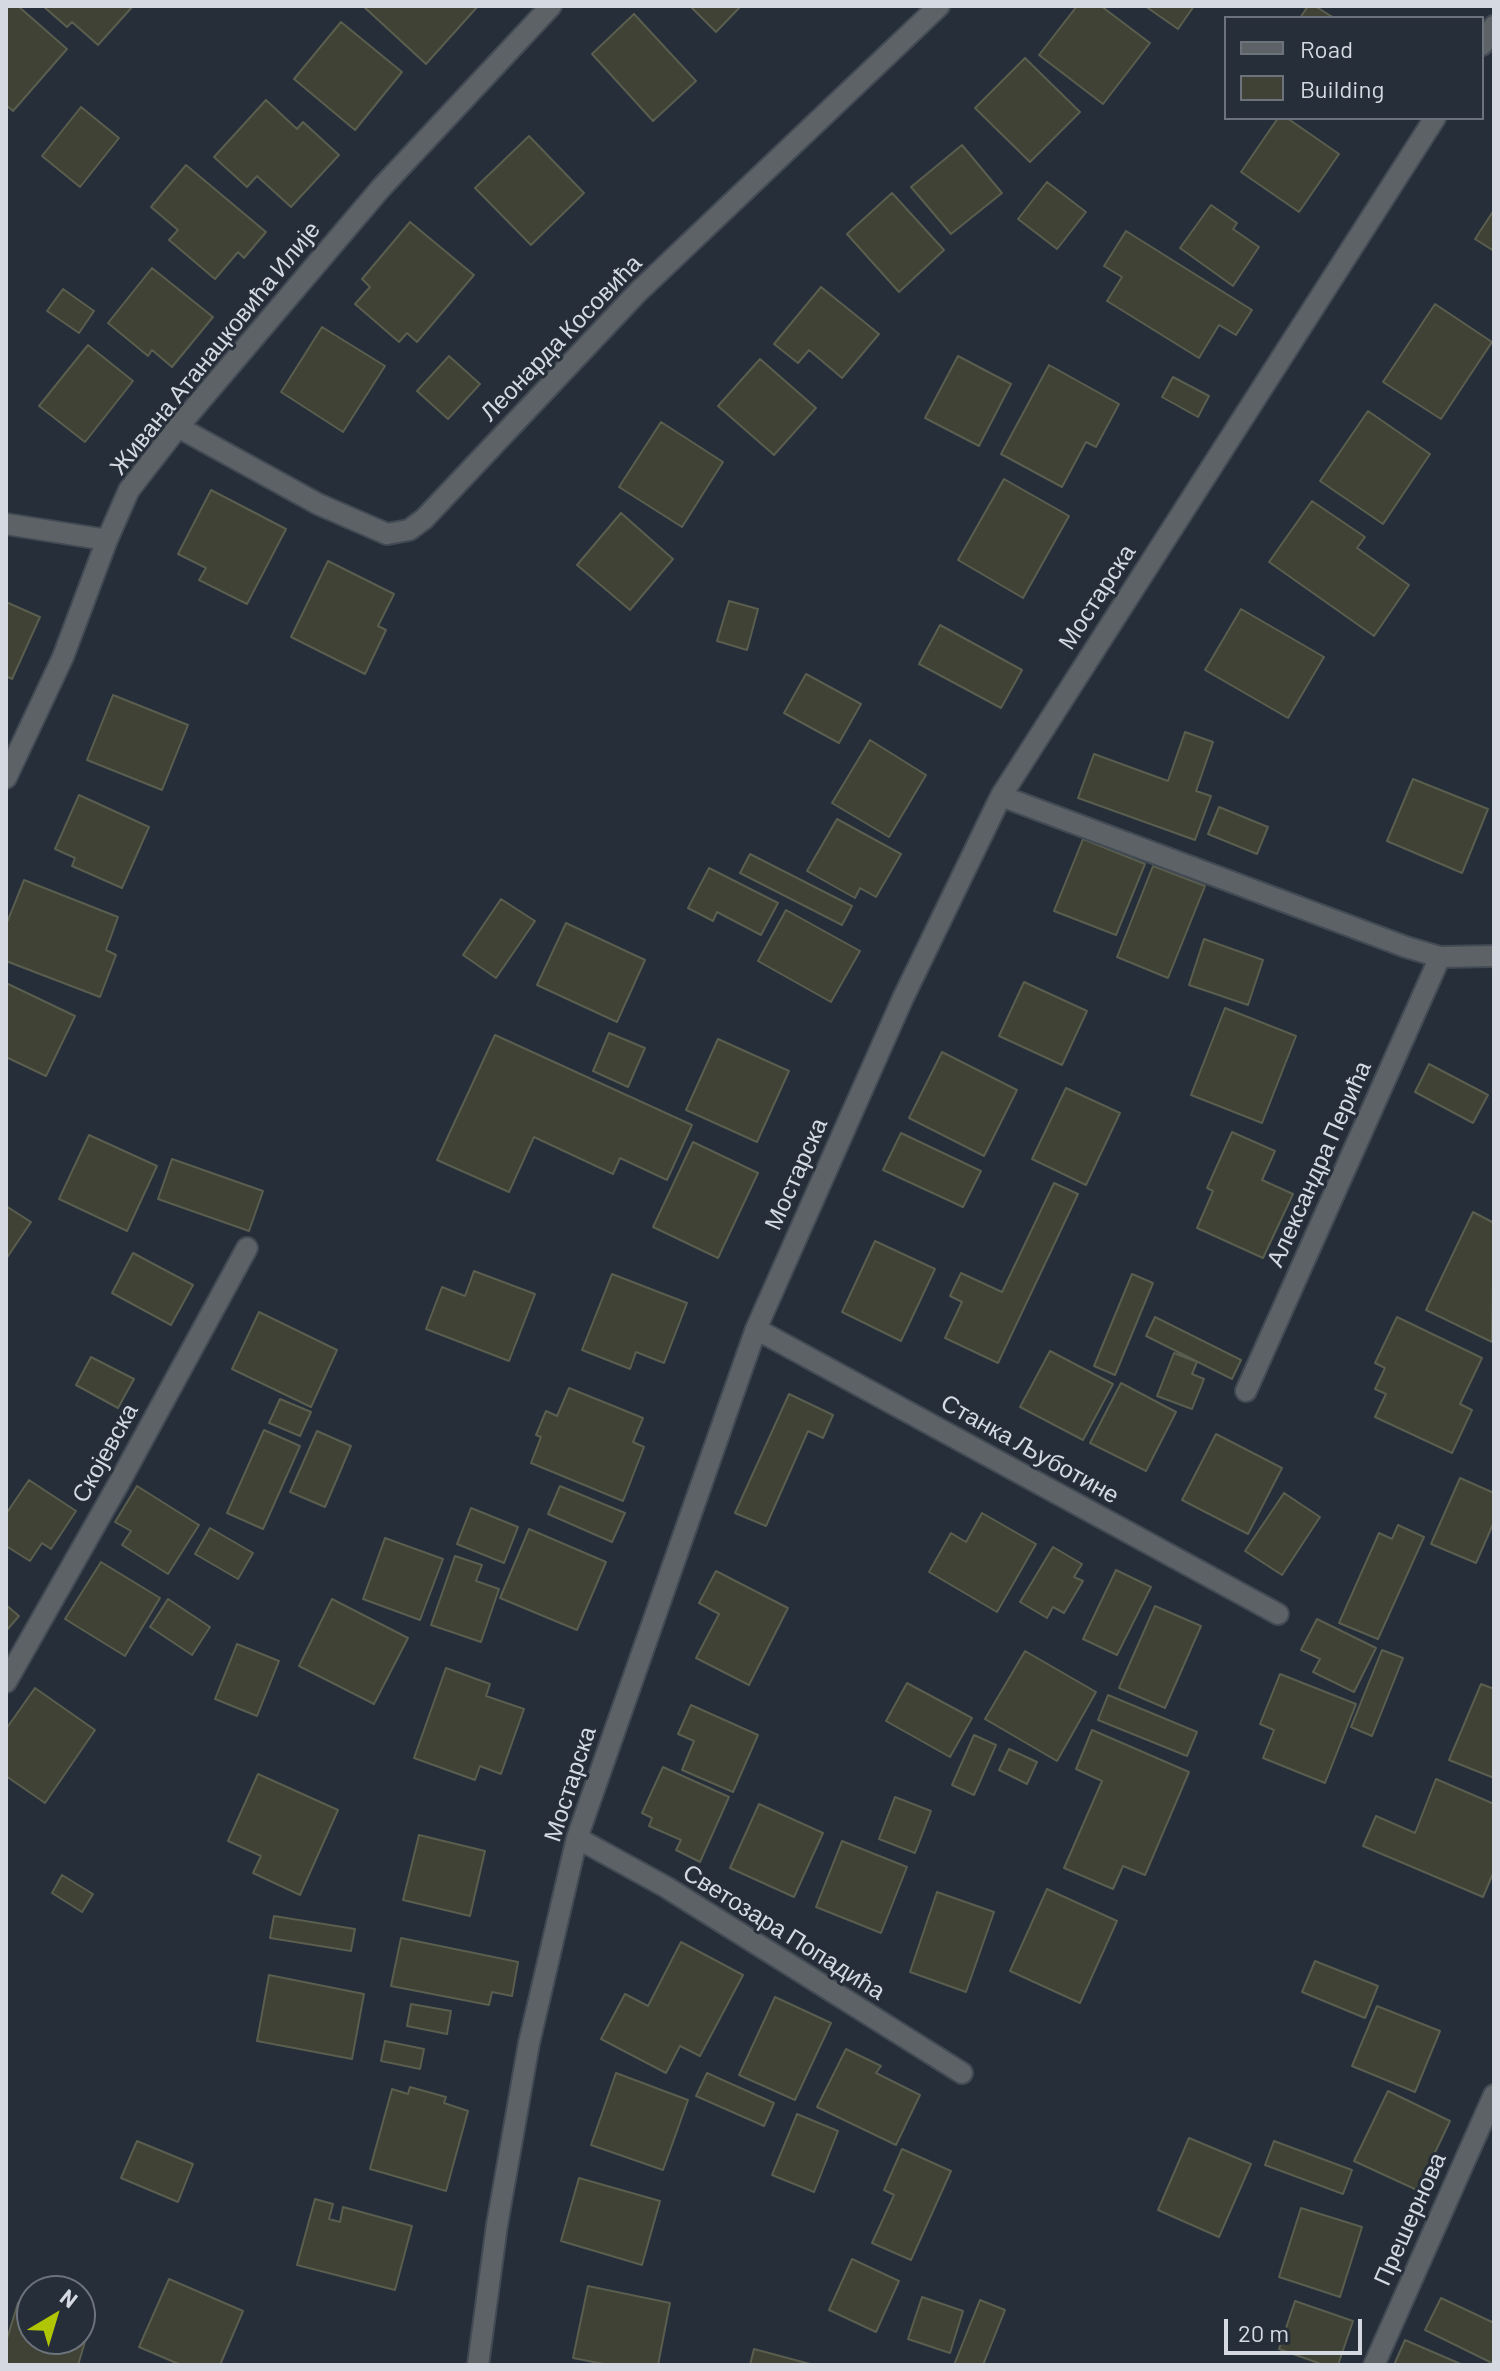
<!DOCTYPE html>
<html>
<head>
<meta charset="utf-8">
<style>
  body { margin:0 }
  #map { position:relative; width:1500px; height:2371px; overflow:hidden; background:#262e39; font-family:Barlow,sans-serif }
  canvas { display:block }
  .frame { position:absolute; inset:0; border:8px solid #d5dae2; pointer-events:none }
  .legend { position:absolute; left:1224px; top:16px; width:260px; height:104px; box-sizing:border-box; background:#262e39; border:2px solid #6c737d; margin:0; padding:10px 14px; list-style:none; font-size:24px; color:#d5dae2 }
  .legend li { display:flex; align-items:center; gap:16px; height:40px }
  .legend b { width:40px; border:2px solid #6c737d }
  .north { position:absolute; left:16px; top:2275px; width:80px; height:80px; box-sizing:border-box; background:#262e39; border:2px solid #6c737d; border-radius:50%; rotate:38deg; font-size:22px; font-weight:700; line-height:32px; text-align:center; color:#d5dae2 }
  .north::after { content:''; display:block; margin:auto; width:28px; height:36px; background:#b0c503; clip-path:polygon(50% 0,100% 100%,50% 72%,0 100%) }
  .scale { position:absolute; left:1224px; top:2319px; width:138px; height:36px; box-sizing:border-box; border:4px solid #d5dae2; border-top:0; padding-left:10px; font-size:24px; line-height:28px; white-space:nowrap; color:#d5dae2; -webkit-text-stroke:6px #262e39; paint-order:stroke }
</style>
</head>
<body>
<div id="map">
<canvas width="1500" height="2371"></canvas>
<div class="frame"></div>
<ul class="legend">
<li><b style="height:10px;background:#5d6267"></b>Road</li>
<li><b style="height:22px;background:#3f4234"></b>Building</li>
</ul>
<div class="north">N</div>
<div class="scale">20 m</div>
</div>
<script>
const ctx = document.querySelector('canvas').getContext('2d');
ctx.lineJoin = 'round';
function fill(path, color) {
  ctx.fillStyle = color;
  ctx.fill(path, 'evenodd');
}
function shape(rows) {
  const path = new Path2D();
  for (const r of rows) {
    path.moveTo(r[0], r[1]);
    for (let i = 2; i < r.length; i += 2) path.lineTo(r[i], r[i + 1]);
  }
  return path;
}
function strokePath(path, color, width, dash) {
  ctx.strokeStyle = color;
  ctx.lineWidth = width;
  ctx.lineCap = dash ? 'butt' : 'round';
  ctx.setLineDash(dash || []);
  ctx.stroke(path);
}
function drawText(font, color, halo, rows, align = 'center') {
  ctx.font = font + ' Barlow,sans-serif';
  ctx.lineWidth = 6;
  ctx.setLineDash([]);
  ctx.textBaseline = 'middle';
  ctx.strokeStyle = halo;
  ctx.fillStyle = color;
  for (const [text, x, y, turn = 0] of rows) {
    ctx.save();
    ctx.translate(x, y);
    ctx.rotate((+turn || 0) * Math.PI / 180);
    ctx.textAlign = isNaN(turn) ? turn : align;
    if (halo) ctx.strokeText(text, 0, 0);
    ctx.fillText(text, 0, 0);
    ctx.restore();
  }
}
const building = shape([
  [6,6,18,6,67,49,13,111,6,105,6,6],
  [43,6,133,6,98,45,72,22,67,27,43,6],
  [363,6,478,6,426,64,363,6],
  [690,6,741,6,716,32,690,6],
  [1077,6,1101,6,1150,43,1103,104,1039,55,1077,6],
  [1145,6,1194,6,1178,29,1145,6],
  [1308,6,1315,6,1334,18,1300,18,1308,6],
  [634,14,696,81,653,121,592,54,634,14],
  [341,22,402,72,355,130,294,79,341,22],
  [1025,58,1080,112,1030,162,975,108,1025,58],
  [266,100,297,129,303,122,339,155,291,207,257,176,247,187,214,157,266,100],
  [81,107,119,138,80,187,42,156,81,107],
  [1278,118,1287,118,1339,154,1299,212,1241,172,1278,118],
  [529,136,584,193,531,245,475,188,529,136],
  [962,145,1002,193,951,234,911,187,962,145],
  [186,165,266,232,244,258,238,252,215,279,169,240,178,230,151,207,186,165],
  [1047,182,1086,212,1057,249,1018,219,1047,182],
  [892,193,944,250,899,292,847,234,892,193],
  [1211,205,1237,223,1233,229,1259,247,1233,286,1180,248,1211,205],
  [1494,210,1494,251,1475,239,1494,210],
  [410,222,474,275,417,342,407,333,399,342,355,304,370,287,362,279,410,222],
  [1126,231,1252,310,1236,335,1219,325,1199,358,1107,301,1122,277,1104,266,1126,231],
  [152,268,213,317,172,367,152,350,148,356,108,323,152,268],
  [821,287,879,334,842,378,809,350,798,363,774,344,821,287],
  [63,289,94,311,79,333,47,311,63,289],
  [1435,304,1492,342,1441,419,1383,382,1435,304],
  [322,327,385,366,343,432,281,392,322,327],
  [88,345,133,381,85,442,39,406,88,345],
  [449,356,480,384,448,419,417,391,449,356],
  [958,356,1011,384,979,446,925,418,958,356],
  [760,359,816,408,774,455,718,406,760,359],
  [1049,365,1119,404,1096,447,1086,442,1062,487,1001,454,1049,365],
  [1173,377,1209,396,1198,417,1162,397,1173,377],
  [1368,411,1430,454,1383,524,1320,481,1368,411],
  [661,422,723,462,682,527,619,487,661,422],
  [1004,479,1069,516,1023,598,958,560,1004,479],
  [211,490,286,529,247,604,199,580,206,568,178,554,211,490],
  [1312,501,1365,537,1357,548,1409,585,1374,636,1269,562,1312,501],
  [621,513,673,559,630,610,577,565,621,513],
  [328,561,394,594,378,626,386,630,365,674,291,637,328,561],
  [729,601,758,609,747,650,717,641,729,601],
  [6,602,40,617,12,679,6,676,6,602],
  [1241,609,1324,657,1288,718,1205,670,1241,609],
  [940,625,1022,670,1001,708,919,664,940,625],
  [806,674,861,704,839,743,784,713,806,674],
  [113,695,188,725,162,790,87,760,113,695],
  [1185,732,1213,742,1196,791,1211,796,1195,840,1078,798,1094,754,1168,781,1185,732],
  [870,740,926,775,889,837,832,803,870,740],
  [1413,779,1488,809,1462,873,1387,841,1413,779],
  [79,795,149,827,122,888,72,866,75,858,55,849,79,795],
  [1219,807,1268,827,1257,854,1208,834,1219,807],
  [837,819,901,854,876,897,860,888,855,898,807,871,837,819],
  [1083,839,1145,864,1116,935,1054,911,1083,839],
  [750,854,852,906,842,925,740,873,750,854],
  [1153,866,1205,886,1168,978,1117,957,1153,866],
  [709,868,778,903,761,935,717,912,713,921,688,908,709,868],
  [24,880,118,917,106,950,116,955,100,997,6,961,6,925,24,880],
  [501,899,535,921,496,978,463,955,501,899],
  [786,910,860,951,831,1002,758,961,786,910],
  [566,923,645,960,617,1022,537,985,566,923],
  [1204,939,1263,960,1248,1005,1189,985,1204,939],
  [1024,982,1087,1011,1062,1065,999,1036,1024,982],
  [6,983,75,1016,46,1076,6,1057,6,983],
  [1225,1008,1296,1036,1262,1123,1191,1095,1225,1008],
  [609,1033,645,1048,628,1087,593,1071,609,1033],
  [495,1035,692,1125,667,1180,620,1158,613,1174,534,1137,509,1192,437,1160,495,1035],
  [718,1039,789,1071,757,1142,686,1110,718,1039],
  [942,1052,1017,1090,984,1156,909,1118,942,1052],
  [1429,1064,1488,1095,1473,1123,1415,1092,1429,1064],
  [1066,1088,1120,1113,1086,1185,1032,1159,1066,1088],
  [1232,1132,1275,1151,1262,1180,1293,1194,1263,1258,1197,1228,1213,1191,1207,1188,1232,1132],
  [901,1133,981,1171,963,1207,883,1170,901,1133],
  [89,1135,157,1166,127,1231,59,1199,89,1135],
  [693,1142,758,1173,718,1258,653,1227,693,1142],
  [172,1159,263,1191,249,1231,158,1199,172,1159],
  [1054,1183,1078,1194,998,1363,945,1338,962,1302,950,1296,961,1273,1002,1292,1054,1183],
  [6,1206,31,1222,6,1259,6,1206],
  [1473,1212,1494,1223,1492,1342,1426,1310,1473,1212],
  [875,1241,935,1269,901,1341,842,1312,875,1241],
  [133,1253,193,1285,171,1325,112,1293,133,1253],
  [474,1271,535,1294,509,1361,426,1329,442,1287,465,1296,474,1271],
  [612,1274,687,1303,664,1363,636,1352,630,1369,582,1350,612,1274],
  [1132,1274,1153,1283,1115,1375,1094,1366,1132,1274],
  [259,1312,337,1350,311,1407,232,1369,259,1312],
  [1155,1317,1241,1360,1232,1379,1146,1336,1155,1317],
  [1397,1317,1482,1358,1460,1404,1472,1410,1452,1453,1375,1417,1386,1394,1375,1389,1385,1368,1375,1363,1397,1317],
  [1050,1351,1113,1384,1083,1440,1020,1407,1050,1351],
  [1174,1353,1197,1362,1192,1374,1204,1379,1192,1409,1157,1396,1174,1353],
  [91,1357,134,1379,118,1408,76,1385,91,1357],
  [1121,1383,1176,1412,1146,1471,1090,1443,1121,1383],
  [569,1388,643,1418,633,1442,644,1447,623,1501,531,1463,541,1437,536,1435,546,1411,557,1416,569,1388],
  [789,1394,833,1415,823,1438,808,1431,766,1526,735,1513,789,1394],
  [280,1399,311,1412,300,1436,269,1423,280,1399],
  [264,1430,300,1446,263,1529,227,1513,264,1430],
  [317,1431,351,1446,325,1507,290,1492,317,1431],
  [1216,1434,1282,1468,1248,1534,1182,1500,1216,1434],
  [1460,1478,1494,1493,1494,1522,1476,1563,1431,1544,1460,1478],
  [29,1480,76,1511,51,1549,42,1543,30,1561,6,1546,6,1514,29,1480],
  [137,1486,199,1525,168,1574,122,1545,131,1531,115,1522,137,1486],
  [560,1486,625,1513,612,1542,548,1514,560,1486],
  [1284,1493,1320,1517,1282,1575,1245,1551,1284,1493],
  [471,1508,518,1527,504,1563,457,1544,471,1508],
  [982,1513,1036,1544,997,1612,929,1572,951,1533,966,1542,982,1513],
  [1398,1525,1424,1537,1378,1639,1339,1623,1379,1533,1392,1539,1398,1525],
  [210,1528,253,1553,238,1579,195,1554,210,1528],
  [529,1529,606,1562,577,1630,500,1598,529,1529],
  [385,1538,443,1559,420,1620,363,1599,385,1538],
  [1053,1547,1082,1564,1074,1577,1083,1581,1064,1613,1053,1607,1047,1618,1020,1602,1053,1547],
  [455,1556,482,1565,476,1581,499,1589,481,1642,431,1625,455,1556],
  [101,1562,160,1598,125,1656,65,1619,101,1562],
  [1116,1570,1151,1587,1117,1655,1083,1639,1116,1570],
  [716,1571,788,1608,749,1685,696,1658,719,1614,699,1603,716,1571],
  [168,1599,210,1627,192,1655,150,1627,168,1599],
  [332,1599,408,1638,374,1704,299,1666,332,1599],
  [6,1605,19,1616,6,1631,6,1605],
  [1155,1606,1201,1626,1165,1708,1119,1688,1155,1606],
  [1317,1619,1376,1648,1354,1692,1313,1672,1320,1659,1301,1650,1317,1619],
  [237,1644,279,1661,257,1716,215,1699,237,1644],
  [1382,1650,1403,1658,1372,1736,1351,1727,1382,1650],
  [1025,1651,1096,1692,1057,1761,985,1719,1025,1651],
  [446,1668,490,1684,486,1696,524,1709,501,1774,480,1766,475,1780,414,1758,446,1668],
  [1280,1674,1356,1704,1325,1783,1263,1758,1274,1730,1260,1724,1280,1674],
  [907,1683,972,1718,950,1757,886,1721,907,1683],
  [1481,1684,1494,1689,1494,1778,1449,1760,1481,1684],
  [35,1688,95,1730,45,1803,6,1776,6,1729,35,1688],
  [1108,1695,1197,1732,1187,1756,1098,1720,1108,1695],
  [691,1705,758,1735,733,1792,682,1770,694,1741,678,1734,691,1705],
  [1092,1730,1189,1772,1145,1875,1123,1866,1113,1889,1064,1868,1102,1781,1076,1769,1092,1730],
  [974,1735,996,1745,974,1795,952,1785,974,1735],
  [1009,1749,1037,1762,1027,1784,999,1770,1009,1749],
  [663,1767,729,1797,700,1862,676,1850,681,1840,649,1826,652,1818,642,1813,663,1767],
  [258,1774,338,1810,300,1895,253,1873,261,1856,228,1841,258,1774],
  [1436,1779,1494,1804,1494,1871,1483,1897,1363,1846,1376,1816,1415,1833,1436,1779],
  [895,1797,931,1811,915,1853,879,1839,895,1797],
  [759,1804,823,1833,794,1897,730,1868,759,1804],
  [419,1835,485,1851,470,1916,403,1900,419,1835],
  [842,1841,907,1867,881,1933,816,1907,842,1841],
  [62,1875,93,1894,82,1912,52,1893,62,1875],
  [1047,1889,1117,1921,1080,2003,1010,1971,1047,1889],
  [937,1892,994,1912,966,1992,910,1972,937,1892],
  [274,1916,355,1929,351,1951,270,1938,274,1916],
  [401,1938,518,1962,512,1996,492,1992,489,2005,391,1986,401,1938],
  [681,1942,743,1975,700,2056,680,2046,666,2073,601,2039,625,1994,648,2006,681,1942],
  [1315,1961,1378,1986,1365,2018,1302,1992,1315,1961],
  [269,1975,364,1994,352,2059,257,2041,269,1975],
  [775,1997,831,2023,795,2100,739,2075,775,1997],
  [411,2004,451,2011,447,2034,407,2026,411,2004],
  [1377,2006,1440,2031,1415,2092,1352,2066,1377,2006],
  [385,2041,424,2049,420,2069,381,2061,385,2041],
  [846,2049,881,2066,876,2073,920,2095,896,2145,817,2107,846,2049],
  [616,2073,688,2100,663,2170,591,2145,616,2073],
  [707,2073,774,2103,764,2126,696,2096,707,2073],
  [410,2087,446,2097,444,2103,468,2111,446,2191,370,2169,392,2089,408,2094,410,2087],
  [1388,2091,1450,2121,1417,2190,1354,2161,1388,2091],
  [797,2114,838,2131,814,2192,772,2175,797,2114],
  [1189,2138,1251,2164,1219,2237,1158,2210,1189,2138],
  [137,2141,193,2164,178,2202,121,2178,137,2141],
  [1274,2141,1352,2170,1343,2194,1265,2165,1274,2141],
  [902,2149,951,2171,911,2260,872,2243,894,2195,884,2190,902,2149],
  [579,2178,660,2201,642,2265,561,2241,579,2178],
  [315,2199,333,2204,329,2219,340,2222,343,2207,412,2226,395,2290,297,2265,315,2199],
  [1301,2208,1362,2227,1340,2297,1279,2277,1301,2208],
  [852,2259,899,2281,876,2332,829,2310,852,2259],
  [169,2279,243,2311,220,2365,181,2365,139,2347,169,2279],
  [588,2286,670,2303,658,2365,609,2365,573,2358,588,2286],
  [922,2297,963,2311,950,2353,908,2339,922,2297],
  [1441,2298,1494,2323,1494,2364,1425,2330,1441,2298],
  [980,2300,1005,2310,983,2365,954,2365,980,2300],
  [1295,2301,1353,2321,1338,2365,1324,2365,1279,2349,1295,2301],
  [18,2303,32,2308,32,2339,80,2339,80,2322,90,2325,78,2365,6,2365,6,2342,18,2303],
  [1405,2340,1463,2365,1394,2365,1405,2340],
  [754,2349,810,2364,750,2365,754,2349]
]);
const minor = shape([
  [1482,45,1494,26],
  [178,427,318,504,387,534,409,530,424,519,638,292,939,6],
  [6,524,107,540],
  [6,778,63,657,107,540,129,490,178,427,381,188,551,6],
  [1001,796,1406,947,1440,957,1494,956],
  [756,1329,1278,1614],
  [1246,1391,1440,957],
  [6,1682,119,1483,247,1248],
  [577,1838,666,1887,962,2073],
  [478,2365,497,2225,529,2043,577,1838,756,1329,903,998,1001,796,1435,118],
  [1374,2365,1494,2095]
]);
const streetNames = [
  ["Леонарда Косовића",561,338,-46],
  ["Живана Атанацковића Илије",215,348,-51],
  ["Мостарска",1097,597,-57],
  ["Александра Перића",1319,1164,-66],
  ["Мостарска",796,1174,-66],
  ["Станка Љуботине",1030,1449,29],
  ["Скојевска",105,1453,-61],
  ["Мостарска",570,1784,-72],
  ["Светозара Попадића",784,1932,32],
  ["Прешернова",1410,2219,-66]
];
fill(building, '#3f4234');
strokePath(building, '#5a5e4f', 2);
strokePath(minor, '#424a54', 24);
strokePath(minor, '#5d6267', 20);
drawText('24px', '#d5dae2', '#262e39', streetNames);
</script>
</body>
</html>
